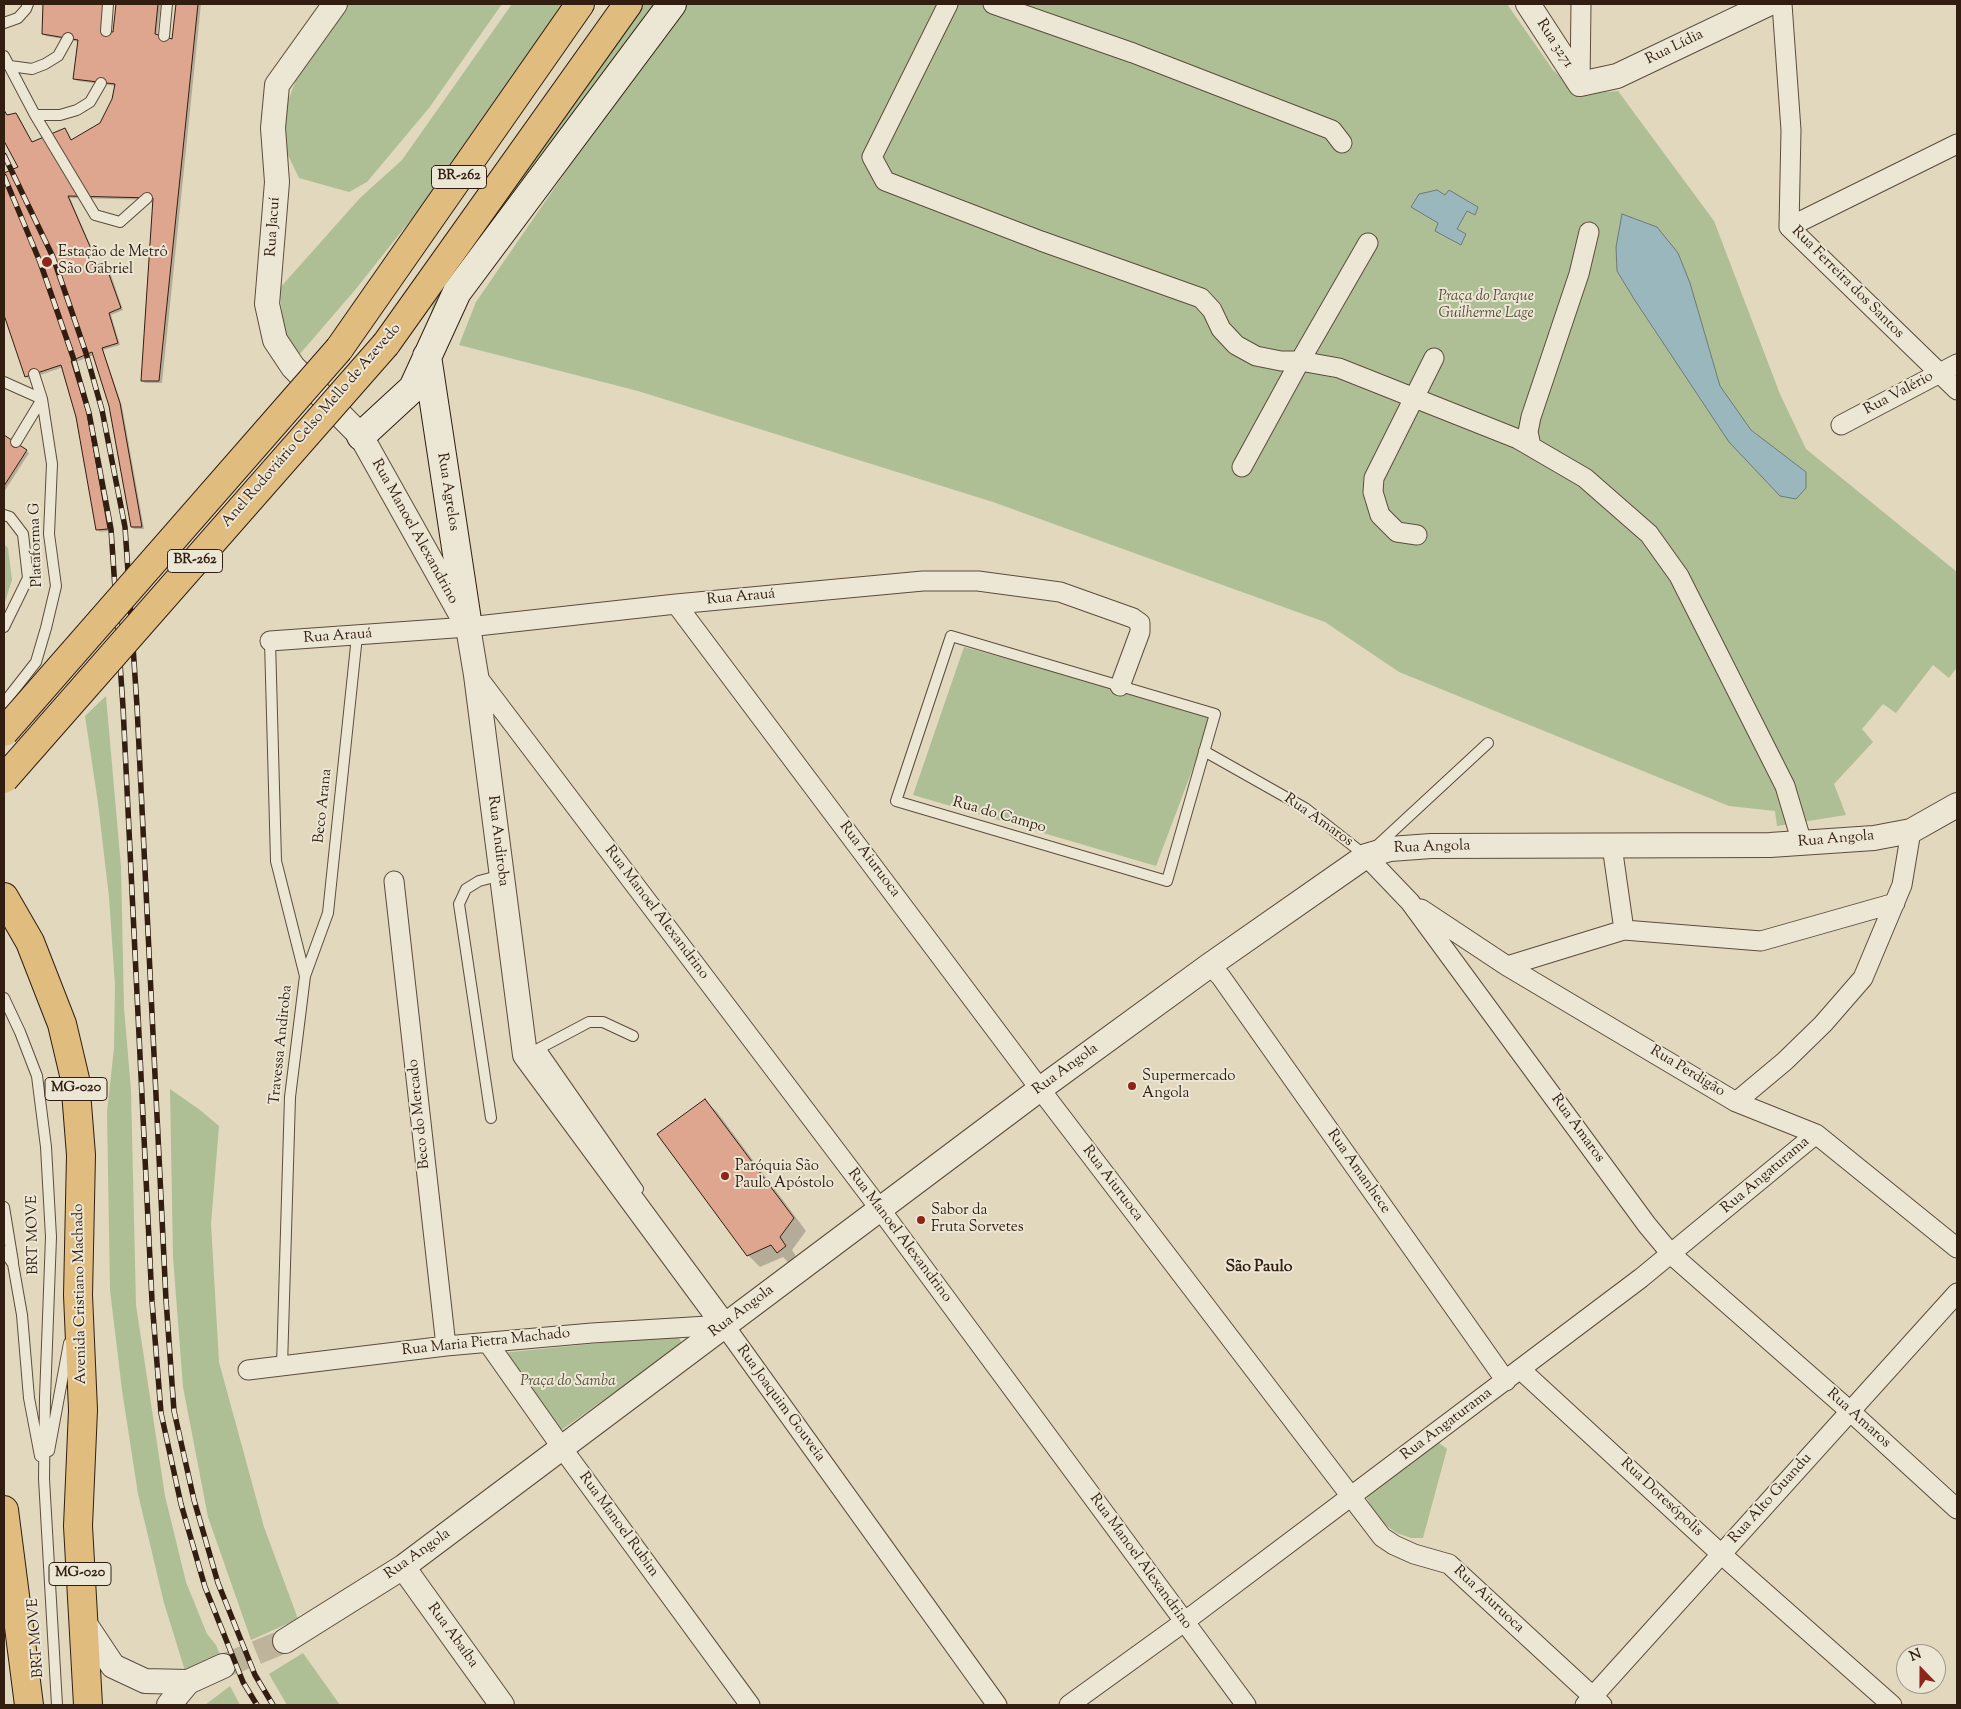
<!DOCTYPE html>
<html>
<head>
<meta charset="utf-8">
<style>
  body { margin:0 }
  #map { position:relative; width:1961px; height:1709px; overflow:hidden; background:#e1d8be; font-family:"Sorts Mill Goudy",serif }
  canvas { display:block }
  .frame { position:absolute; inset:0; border:5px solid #311e11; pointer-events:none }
  .north { position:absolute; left:1896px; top:1644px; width:50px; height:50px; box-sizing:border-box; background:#ece6d5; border:1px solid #a19687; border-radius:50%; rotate:338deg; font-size:14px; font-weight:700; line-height:20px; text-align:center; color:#311e11 }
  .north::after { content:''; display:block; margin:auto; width:18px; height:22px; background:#8f2418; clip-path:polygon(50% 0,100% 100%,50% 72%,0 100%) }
</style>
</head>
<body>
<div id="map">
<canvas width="1961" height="1709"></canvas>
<div class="frame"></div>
<div class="north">N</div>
</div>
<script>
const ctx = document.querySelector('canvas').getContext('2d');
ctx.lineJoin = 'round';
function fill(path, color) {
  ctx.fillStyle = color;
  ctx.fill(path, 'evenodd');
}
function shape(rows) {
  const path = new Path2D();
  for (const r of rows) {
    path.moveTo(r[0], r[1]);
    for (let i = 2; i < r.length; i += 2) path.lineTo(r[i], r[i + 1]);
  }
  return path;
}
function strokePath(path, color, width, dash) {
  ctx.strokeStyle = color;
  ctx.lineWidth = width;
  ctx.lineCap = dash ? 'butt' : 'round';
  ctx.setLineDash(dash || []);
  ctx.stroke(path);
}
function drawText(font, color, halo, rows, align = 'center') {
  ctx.font = font + ' "Sorts Mill Goudy",serif';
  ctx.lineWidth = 4;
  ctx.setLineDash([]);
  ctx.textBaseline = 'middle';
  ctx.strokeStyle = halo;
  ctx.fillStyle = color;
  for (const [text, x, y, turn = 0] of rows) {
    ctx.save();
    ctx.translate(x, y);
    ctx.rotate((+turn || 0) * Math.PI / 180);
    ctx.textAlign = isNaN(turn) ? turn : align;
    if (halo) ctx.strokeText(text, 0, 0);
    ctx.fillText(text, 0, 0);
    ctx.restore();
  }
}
const green = shape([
  [346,4,502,4,429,108,367,182,349,192,299,178,285,149,284,111,300,70],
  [512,4,565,4,463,154,355,290,299,355,286,341,279,289,360,198,402,160],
  [636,4,656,4,422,347,439,281],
  [687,4,1507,4,1553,70,1579,94,1618,91,1714,221,1780,394,1806,449,1957,572,1957,667,1949,678,1933,665,1896,713,1883,704,1862,729,1873,742,1834,784,1846,815,1777,826,1775,811,1729,806,1399,672,1325,622,993,502,638,391,459,345,476,302,593,132],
  [4,544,8,548,12,580,4,605],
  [964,647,1213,715,1156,866,913,795],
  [106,696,121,867,124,1008,131,1090,136,1305,165,1496,186,1582,207,1634,216,1645,221,1657,186,1674,164,1603,138,1494,122,1390,110,1290,107,1112,114,1048,115,985,109,897,98,803,85,716],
  [170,1089,200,1110,219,1126,211,1224,219,1362,264,1527,298,1619,251,1640,208,1517,183,1387,173,1257],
  [678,1335,682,1344,560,1431,502,1353],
  [1438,1442,1447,1449,1423,1538,1411,1538,1397,1533,1381,1522,1371,1507,1366,1496],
  [303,1653,340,1705,287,1705,269,1674],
  [230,1686,240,1705,205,1705]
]);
const water = shape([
  [1437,190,1445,195,1449,190,1478,207,1475,215,1467,211,1457,229,1466,234,1461,245,1435,231,1438,223,1411,207,1419,194,1437,190],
  [1622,214,1657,227,1678,253,1690,283,1720,386,1751,430,1806,472,1806,488,1796,499,1780,496,1729,442,1634,299,1617,271,1616,247,1622,214]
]);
const shadow = shape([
  [44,4,108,4,106,33,114,33,117,4,161,4,157,36,174,40,177,4,201,4,162,383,145,383,142,381,154,200,70,198,94,254,90,257,94,267,105,264,108,266,123,310,111,315,120,345,103,350,122,406,144,529,134,529,132,527,110,406,94,355,73,363,89,417,110,531,100,532,97,529,77,416,63,367,29,379,26,376,4,311,4,175,20,168,4,138,4,110,7,117,16,114,19,117,32,143,67,132,72,141,101,124,113,99,116,86,77,81,75,79,79,42,46,36,43,33],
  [4,436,29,453,4,492],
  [705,1100,717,1112,806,1231,792,1250,797,1258,790,1264,783,1257,760,1267,748,1255]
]);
const building = shape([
  [43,4,105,4,104,31,113,32,116,4,158,4,155,34,172,39,176,4,198,4,159,381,141,381,153,198,68,196,92,251,88,254,93,266,105,263,121,308,109,313,118,343,102,348,120,403,142,527,131,527,109,406,92,352,71,361,87,413,108,529,96,530,76,417,61,365,25,377,4,315,4,173,18,167,4,141,4,110,7,115,16,113,32,142,65,128,71,140,100,123,112,99,115,84,73,79,78,40,42,34,43,4],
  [4,435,27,450,4,486,4,435],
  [705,1099,794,1218,780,1237,786,1246,777,1253,771,1245,747,1256,657,1134,705,1099]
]);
const tertiaryTunnel = shape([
  [223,1666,285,1641]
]);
const service = shape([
  [4,23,18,18,26,9,28,4],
  [106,31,108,4],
  [164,36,167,4],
  [4,56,35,115,95,215,120,222,147,198],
  [10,66,32,69,45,64,58,56,68,38],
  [35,115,60,115,77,110,90,102,101,83],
  [4,382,42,399],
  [16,442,42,399],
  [4,515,10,517,23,534,28,578,4,627],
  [951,636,1215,714,1167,881,896,801,951,636],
  [270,641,276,861,305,976,290,1097,282,1366],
  [4,703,36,662,46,628,56,586,49,534,52,464,42,399,34,374],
  [1204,751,1305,808,1366,856,1488,743],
  [305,976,328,913,357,636],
  [4,998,20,1032,37,1076,46,1147,51,1237,45,1398,44,1479,57,1705],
  [540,1048,589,1022,603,1022,633,1036],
  [525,1055,540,1048,638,1189],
  [491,1118,459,904,466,889,479,881,502,875],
  [4,1207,13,1262],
  [4,1251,13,1264,22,1315,29,1398,40,1456],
  [49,1451,69,1343]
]);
const minor = shape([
  [948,4,872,157,885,181,1041,241,1201,298,1212,310,1221,329,1236,345,1256,356,1281,361,1300,361,1339,368,1518,439,1585,478,1649,534,1679,576,1785,786,1802,843],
  [993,4,1133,53,1332,130,1342,143],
  [1782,4,1791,130,1789,227,1957,390],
  [1580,84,1581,4],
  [1789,227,1957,144],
  [1841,425,1957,364],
  [1531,446,1528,432,1531,417,1579,274,1589,232],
  [1242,467,1300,361,1368,243],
  [1417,535,1397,532,1380,515,1373,492,1374,478,1434,358],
  [676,604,1040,1089,1382,1537,1394,1545,1414,1554,1449,1564,1602,1705],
  [270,641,468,627,676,604,923,581,978,581,1060,592,1133,618,1140,623,1140,632,1120,686],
  [476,675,880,1209,1246,1705],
  [1612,846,1624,930],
  [1366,856,1410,902,1647,1225,1672,1255,1851,1412,1957,1509],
  [394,881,446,1346],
  [1421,909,1507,966,1736,1102,1816,1134,1957,1248],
  [1210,965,1221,977,1506,1381],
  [1507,966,1624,930,1761,941,1895,903],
  [1736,1102,1785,1061,1823,1024,1863,978,1902,885,1911,831],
  [488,1343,562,1448,750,1705],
  [248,1370,446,1346,592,1333,724,1325,997,1705],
  [1521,1370,1721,1554,1892,1705],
  [1069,1705,1184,1622,1641,1278,1816,1134],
  [1585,1705,1957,1293]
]);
const tertiary = shape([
  [335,4,277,85,273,128,277,182,267,304,275,340,293,367,361,436,468,627,476,675,525,1055,724,1325],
  [1528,4,1580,84,1617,76,1768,4],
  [403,1567,502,1705],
  [83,1621,113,1666,145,1681,188,1682,223,1666],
  [285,1641,403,1567,1040,1089,1210,965,1366,856,1390,849,1431,846,1770,845,1874,838,1911,831,1957,805],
  [169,1705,188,1682]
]);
const secondary = shape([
  [427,356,468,627],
  [361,436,413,388,457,292,672,4]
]);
const trunk = shape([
  [4,897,30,942,62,1024,75,1079,81,1155,78,1295,83,1410,78,1526,88,1705],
  [4,1510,29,1705]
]);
const motorway = shape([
  [386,344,628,4],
  [339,349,580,4]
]);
const rail = shape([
  [4,155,53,257,86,353,102,410,125,527,137,706,166,1300,174,1411,194,1500,218,1583,255,1675,273,1705],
  [4,176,40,262,73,357,89,413,111,529,123,707,152,1301,161,1413,181,1504,205,1587,243,1682,257,1705]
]);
const motorwayBridge = shape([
  [4,732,339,349],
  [4,779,386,344]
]);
const markers = [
  [47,262,6,"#8f2418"],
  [1132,1086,5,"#8f2418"],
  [725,1176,5,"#8f2418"],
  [921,1220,5,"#8f2418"]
];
const shields = [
  [459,177,55],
  [195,561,55],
  [76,1089,62],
  [80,1574,62]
];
const shieldNames = [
  ["BR-262",459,177],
  ["BR-262",195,561],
  ["MG-020",76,1089],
  ["MG-020",80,1574]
];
const streetNames = [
  ["Rua 3271",1554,44,57],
  ["Rua Lídia",1675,48,-26],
  ["Rua Jacuí",274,227,-86],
  ["Rua Ferreira dos Santos",1847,283,45],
  ["Rua Valério",1899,394,-28],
  ["Anel Rodoviário Celso Mello de Azevedo",312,426,-49],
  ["Rua Agrelos",447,492,81],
  ["Rua Manoel Alexandrino",414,532,61],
  ["Plataforma G",37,545,-92],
  ["Rua Arauá",741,598,-5],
  ["Rua Arauá",338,637,-4],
  ["Beco Arana",324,806,-84],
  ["Rua do Campo",999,816,16],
  ["Rua Amaros",1318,821,35],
  ["Rua Angola",1836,840,-5],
  ["Rua Andiroba",497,841,83],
  ["Rua Angola",1432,848,-2],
  ["Rua Aiuruoca",869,860,53],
  ["Rua Manoel Alexandrino",656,913,53],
  ["Travessa Andiroba",282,1045,-84],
  ["Rua Angola",1066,1070,-36],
  ["Rua Perdigão",1687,1072,31],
  ["Beco do Mercado",420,1114,-96],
  ["Rua Amaros",1577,1129,54],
  ["Rua Amanhece",1358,1172,55],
  ["Rua Angaturama",1766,1176,-40],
  ["Rua Aiuruoca",1112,1184,53],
  ["BRT MOVE",34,1235,-91],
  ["Rua Manoel Alexandrino",899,1236,53],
  ["Avenida Cristiano Machado",81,1294,-91],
  ["Rua Angola",742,1312,-37],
  ["Rua Maria Pietra Machado",486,1343,-6],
  ["Rua Joaquim Gouveia",780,1404,54],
  ["Rua Amaros",1858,1419,42],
  ["Rua Angaturama",1447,1425,-37],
  ["Rua Doresópolis",1661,1498,43],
  ["Rua Alto Guandu",1771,1499,-48],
  ["Rua Manoel Rubim",618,1525,54],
  ["Rua Angola",418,1555,-35],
  ["Rua Manoel Alexandrino",1140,1562,54],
  ["Rua Aiuruoca",1488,1600,43],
  ["Rua Abaíba",452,1636,54],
  ["BRT MOVE",37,1638,-94]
];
const poiNames = [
  ["Estação de Metrô",58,253],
  ["São Gabriel",58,270],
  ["Supermercado",1142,1077],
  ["Angola",1142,1094],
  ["Paróquia São",735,1167],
  ["Paulo Apóstolo",735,1184],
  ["Sabor da",931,1211],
  ["Fruta Sorvetes",931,1228]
];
const parkNames = [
  ["Praça do Parque",1486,297],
  ["Guilherme Lage",1486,314],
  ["Praça do Samba",568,1382]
];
const neighbourhoodNames = [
  ["São Paulo",1259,1268]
];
fill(green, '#aebf95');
fill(water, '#99b7bc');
strokePath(water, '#6f7a78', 1);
fill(shadow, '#0003');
fill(building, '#dea58f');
strokePath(building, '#311e11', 1);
strokePath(tertiaryTunnel, '#beb39b', 24, [24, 12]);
strokePath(service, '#5d4c3c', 12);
strokePath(minor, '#5d4c3c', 21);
strokePath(tertiary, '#5d4c3c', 26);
strokePath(secondary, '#311e11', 30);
strokePath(trunk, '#311e11', 30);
strokePath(motorway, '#311e11', 30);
strokePath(service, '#ece6d5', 10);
strokePath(minor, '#ece6d5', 19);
strokePath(tertiary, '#ece6d5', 24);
strokePath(secondary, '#ece6d5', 28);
strokePath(trunk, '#e0bc7f', 28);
strokePath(motorway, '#e0bc7f', 28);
strokePath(rail, '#311e11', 5.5);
strokePath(rail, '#ece6d5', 4, [11]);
strokePath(motorwayBridge, '#311e11', 30, []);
strokePath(motorwayBridge, '#e0bc7f', 28);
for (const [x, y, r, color] of markers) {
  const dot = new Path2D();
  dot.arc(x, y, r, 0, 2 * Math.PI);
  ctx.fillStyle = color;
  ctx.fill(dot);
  strokePath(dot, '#ece6d5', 2);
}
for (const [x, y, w] of shields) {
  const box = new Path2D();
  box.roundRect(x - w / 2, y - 11.5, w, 23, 4);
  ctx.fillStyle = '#ece6d5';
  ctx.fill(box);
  strokePath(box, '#311e11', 1);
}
drawText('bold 14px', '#311e11', null, shieldNames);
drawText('15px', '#311e11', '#ece6d5', streetNames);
drawText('15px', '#311e11', '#ece6d5', poiNames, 'left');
drawText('italic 15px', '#564e39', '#ece6d5', parkNames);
drawText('bold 16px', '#311e11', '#ece6d5', neighbourhoodNames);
</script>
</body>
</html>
